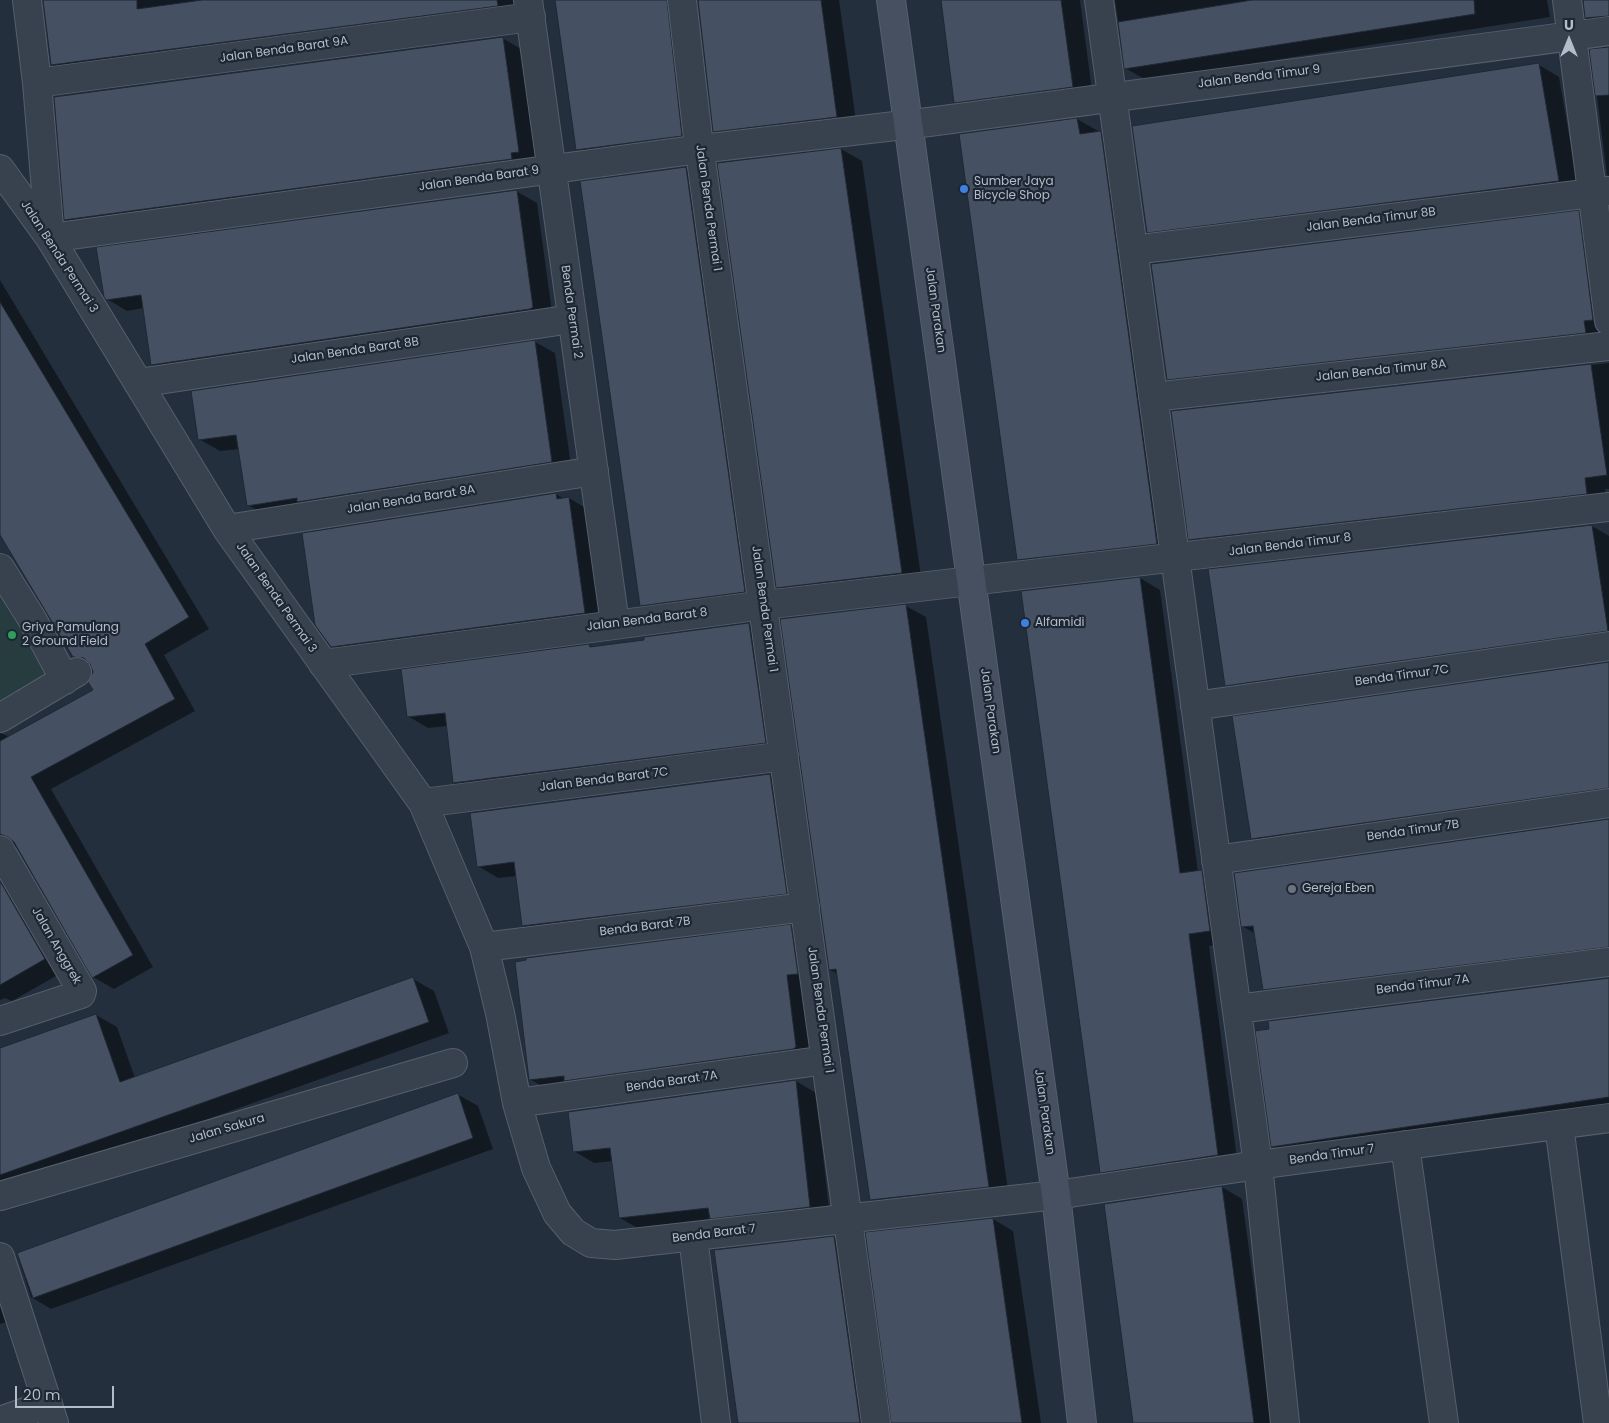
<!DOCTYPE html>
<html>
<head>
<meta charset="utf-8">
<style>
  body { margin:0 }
  #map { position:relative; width:1609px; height:1423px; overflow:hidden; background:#242f3e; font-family:Poppins,sans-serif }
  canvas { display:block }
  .north { position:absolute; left:1544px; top:15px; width:50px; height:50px; -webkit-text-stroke:4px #1d2633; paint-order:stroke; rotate:0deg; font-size:14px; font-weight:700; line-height:20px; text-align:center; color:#b4bcc9 }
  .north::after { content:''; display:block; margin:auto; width:18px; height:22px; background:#b4bcc9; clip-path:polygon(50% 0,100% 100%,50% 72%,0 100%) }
  .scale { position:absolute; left:15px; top:1386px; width:99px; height:22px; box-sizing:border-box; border:2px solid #b4bcc9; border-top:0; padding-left:6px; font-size:15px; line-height:18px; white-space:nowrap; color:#b4bcc9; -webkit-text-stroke:4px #1d2633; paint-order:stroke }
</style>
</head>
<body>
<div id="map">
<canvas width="1609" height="1423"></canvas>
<div class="north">U</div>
<div class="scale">20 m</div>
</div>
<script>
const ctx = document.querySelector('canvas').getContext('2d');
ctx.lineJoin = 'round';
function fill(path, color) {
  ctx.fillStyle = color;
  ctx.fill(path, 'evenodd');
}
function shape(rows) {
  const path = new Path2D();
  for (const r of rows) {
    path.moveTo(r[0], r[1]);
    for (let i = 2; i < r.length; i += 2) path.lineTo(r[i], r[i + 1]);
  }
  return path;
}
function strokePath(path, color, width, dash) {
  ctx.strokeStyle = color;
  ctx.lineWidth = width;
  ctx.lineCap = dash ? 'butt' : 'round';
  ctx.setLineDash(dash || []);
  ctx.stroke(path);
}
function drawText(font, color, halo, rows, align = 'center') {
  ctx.font = font + ' Poppins,sans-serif';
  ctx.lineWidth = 4.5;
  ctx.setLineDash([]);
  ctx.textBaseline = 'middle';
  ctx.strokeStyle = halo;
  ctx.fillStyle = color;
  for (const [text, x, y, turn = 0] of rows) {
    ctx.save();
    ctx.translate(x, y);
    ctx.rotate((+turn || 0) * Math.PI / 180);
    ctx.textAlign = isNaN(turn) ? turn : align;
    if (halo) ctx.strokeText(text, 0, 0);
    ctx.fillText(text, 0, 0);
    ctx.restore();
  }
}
const green = shape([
  [0,596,48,675,0,704]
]);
const shadow = shape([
  [44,0,515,0,518,17,72,76,52,65],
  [556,0,692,0,702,147,598,161,577,149],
  [699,0,839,0,857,128,735,143,714,131],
  [942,0,1080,0,1093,98,976,114,955,102],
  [1115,0,1547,0,1550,17,1146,80,1125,68],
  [1584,0,1609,0,1609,29,1586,18],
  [502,38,523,50,539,163,86,231,65,220],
  [1609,47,1609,176,1607,175,1591,50],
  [1539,65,1559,77,1579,193,1168,244,1148,232],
  [1077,119,1121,144,1177,555,1038,571,1018,559],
  [841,149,862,161,922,584,798,599,777,587],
  [686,168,706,180,765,603,661,617,641,605],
  [516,191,537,203,553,319,172,376,152,365,144,308,127,311,107,299],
  [1579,212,1599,224,1609,344,1188,391,1168,379],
  [0,280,209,629,164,655,195,711,51,789,153,967,114,989,93,977,17,846,13,848,65,971,12,1001,5,998,0,1000,0,733,10,737,95,690,92,667,74,656,0,532],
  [535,342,555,353,572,473,268,517,248,505,240,449,220,451,199,439],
  [1609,363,1609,489,1605,489,1608,505,1210,551,1190,539,1172,412],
  [556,494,564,499,569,498,589,510,605,624,352,658,332,646],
  [1592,526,1609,536,1609,645,1247,697,1226,685,1209,570],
  [1140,578,1160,590,1198,872,1202,871,1222,883,1230,943,1209,946,1238,1166,1121,1184,1101,1172],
  [906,606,926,617,1009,1197,892,1211,872,1200,838,974,830,970],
  [749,624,770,636,786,754,475,794,454,783,448,726,428,728,408,716,589,645,593,647,646,641],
  [1609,663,1609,802,1272,850,1252,838],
  [770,775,790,787,807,905,544,938,523,926,517,876,498,878,478,866],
  [1609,820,1609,960,1285,1001,1264,989,1256,934,1242,926],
  [791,926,811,938,816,1058,550,1091,530,1079],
  [413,979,434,991,449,1033,12,1189,0,1182,0,1050,96,1015,117,1027,135,1078],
  [1609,979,1609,1110,1293,1159,1273,1147],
  [796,1081,816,1093,830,1218,641,1230,620,1218,613,1161,594,1163,574,1151],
  [457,1094,478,1106,493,1149,51,1309,31,1297,17,1254],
  [1222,1187,1242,1199,1273,1423,1135,1423],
  [993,1219,1013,1231,1041,1423,892,1423],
  [834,1238,855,1249,879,1423,739,1423],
  [0,1256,19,1318,0,1324]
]);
const building = shape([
  [43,0,137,0,137,9,202,0,497,0,498,6,51,65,43,0],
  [555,0,667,0,682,136,576,150,555,0],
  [698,0,821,0,837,117,713,132,698,0],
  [941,0,1061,0,1073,87,954,103,941,0],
  [1252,0,1474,0,1475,14,1124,69,1118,22,1252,0],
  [1583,0,1609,0,1609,16,1585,18,1583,0],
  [503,37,519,152,511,153,512,159,64,220,54,97,503,37],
  [1609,47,1609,95,1595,96,1589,49,1609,47],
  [1539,63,1559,181,1147,233,1132,126,1539,63],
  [1077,118,1080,134,1101,131,1157,544,1017,560,959,134,1077,118],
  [841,148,902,573,776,588,717,163,841,148],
  [686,167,745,592,640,606,580,181,686,167],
  [517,190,533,307,530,309,151,365,141,295,106,300,104,297,96,247,517,190],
  [1579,210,1593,320,1584,321,1586,333,1167,380,1151,264,1579,210],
  [0,302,189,617,145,644,175,699,31,777,133,955,92,978,14,842,8,837,0,834,0,741,93,690,88,682,93,672,90,664,84,658,73,657,0,535,0,302],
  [535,340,552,462,297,502,297,498,247,506,236,435,198,440,191,391,535,340],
  [1591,364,1607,475,1585,478,1587,494,1188,540,1171,411,1591,364],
  [556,493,557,499,569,497,585,613,331,647,315,625,302,533,556,493],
  [1592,525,1608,631,1225,686,1208,569,1592,525],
  [1140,577,1180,873,1202,870,1210,931,1189,934,1218,1155,1100,1173,1021,591,1140,577],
  [906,604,989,1187,870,1200,836,969,829,970,780,619,906,604],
  [749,623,766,743,453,783,445,713,407,717,401,669,589,644,590,647,644,640,644,637,749,623],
  [1609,662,1609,788,1251,839,1232,716,1609,662],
  [770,774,787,894,522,926,514,862,477,867,470,813,770,774],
  [1609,819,1609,947,1263,990,1253,926,1241,927,1234,873,1609,819],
  [0,881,45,959,0,985,0,881],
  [791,924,798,974,787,975,796,1047,793,1049,564,1081,564,1076,529,1080,515,962,526,960,526,958,791,924],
  [413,977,429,1022,0,1175,0,1048,96,1014,120,1082,413,977],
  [1609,978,1609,1097,1271,1147,1255,1031,1269,1029,1268,1021,1609,978],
  [796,1080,810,1207,710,1219,708,1208,619,1218,610,1148,573,1152,568,1112,796,1080],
  [458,1093,473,1138,33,1298,17,1253,458,1093],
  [1222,1186,1254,1423,1133,1423,1104,1204,1222,1186],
  [993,1218,1022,1423,891,1423,865,1232,993,1218],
  [834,1236,860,1423,738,1423,714,1250,834,1236]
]);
const street = shape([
  [27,0,37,83,50,238,700,149,929,122,1609,31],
  [528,0,615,624],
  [682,0,698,138,876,1423],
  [1099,0,1258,1165,1285,1423],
  [1567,0,1609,321],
  [37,83,531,17],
  [0,169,50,238,227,529,423,803,484,947,500,1013,517,1103,536,1168,557,1213,573,1232,591,1243,615,1245,1056,1195,1258,1165,1609,1118],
  [1133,250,1609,191],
  [138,383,572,319],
  [1153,397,1609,346],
  [227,529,594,471],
  [0,568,32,619,65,680],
  [323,664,764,605,1609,507],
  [1195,706,1609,646],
  [0,718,77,672],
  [423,803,784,756],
  [0,850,82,991,81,994,0,1021],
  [1216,860,1609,803],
  [484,947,805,907],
  [1237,1009,1609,962],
  [517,1103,826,1060],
  [1559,1125,1598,1423],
  [1405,1145,1444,1423],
  [0,1196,453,1063],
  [693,1237,716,1423],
  [0,1257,54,1423],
  [0,1421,48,1404]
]);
const secondary = shape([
  [891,0,1056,1195,1082,1423]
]);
const markers = [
  [964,189,5,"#3f7fe0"],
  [1025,623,5,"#3f7fe0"],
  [12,635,5,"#2e9e5b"],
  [1292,889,5,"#6b7280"]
];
const streetNames = [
  ["Jalan Benda Barat 9A",284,50,-8],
  ["Jalan Benda Timur 9",1259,77,-7],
  ["Jalan Benda Barat 9",479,179,-8],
  ["Jalan Benda Permai 1",708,208,82],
  ["Jalan Benda Timur 8B",1371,220,-7],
  ["Jalan Benda Permai 3",59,257,57],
  ["Jalan Parakan",935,310,82],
  ["Benda Permai 2",571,312,82],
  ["Jalan Benda Barat 8B",355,351,-8],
  ["Jalan Benda Timur 8A",1381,371,-6],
  ["Jalan Benda Barat 8A",411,500,-9],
  ["Jalan Benda Timur 8",1290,545,-7],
  ["Jalan Benda Permai 3",276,598,55],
  ["Jalan Benda Permai 1",764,609,82],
  ["Jalan Benda Barat 8",647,620,-7],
  ["Benda Timur 7C",1402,676,-8],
  ["Jalan Parakan",990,711,82],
  ["Jalan Benda Barat 7C",604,780,-7],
  ["Benda Timur 7B",1413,831,-8],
  ["Benda Barat 7B",645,927,-7],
  ["Jalan Anggrek",56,946,60],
  ["Benda Timur 7A",1423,985,-7],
  ["Jalan Benda Permai 1",820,1010,82],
  ["Benda Barat 7A",672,1082,-8],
  ["Jalan Parakan",1044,1112,82],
  ["Jalan Sakura",227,1129,-16],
  ["Benda Timur 7",1332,1155,-8],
  ["Benda Barat 7",714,1234,-7]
];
const poiNames = [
  ["Sumber Jaya",974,182],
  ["Bicycle Shop",974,196],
  ["Alfamidi",1035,623],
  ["Griya Pamulang",22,628],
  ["2 Ground Field",22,642],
  ["Gereja Eben",1302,889]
];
fill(green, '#263c3f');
fill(shadow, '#0007');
fill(building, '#455162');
strokePath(building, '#1f2835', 1);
strokePath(street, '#565f6c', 30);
strokePath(secondary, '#565f6c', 30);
strokePath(street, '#38414e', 28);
strokePath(secondary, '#465061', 28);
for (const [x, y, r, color] of markers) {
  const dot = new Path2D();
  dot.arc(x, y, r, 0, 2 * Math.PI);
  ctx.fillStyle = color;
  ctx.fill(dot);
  strokePath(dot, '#1d2633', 2);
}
drawText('12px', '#b4bcc9', '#1d2633', streetNames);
drawText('12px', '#b4bcc9', '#1d2633', poiNames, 'left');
</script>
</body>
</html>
